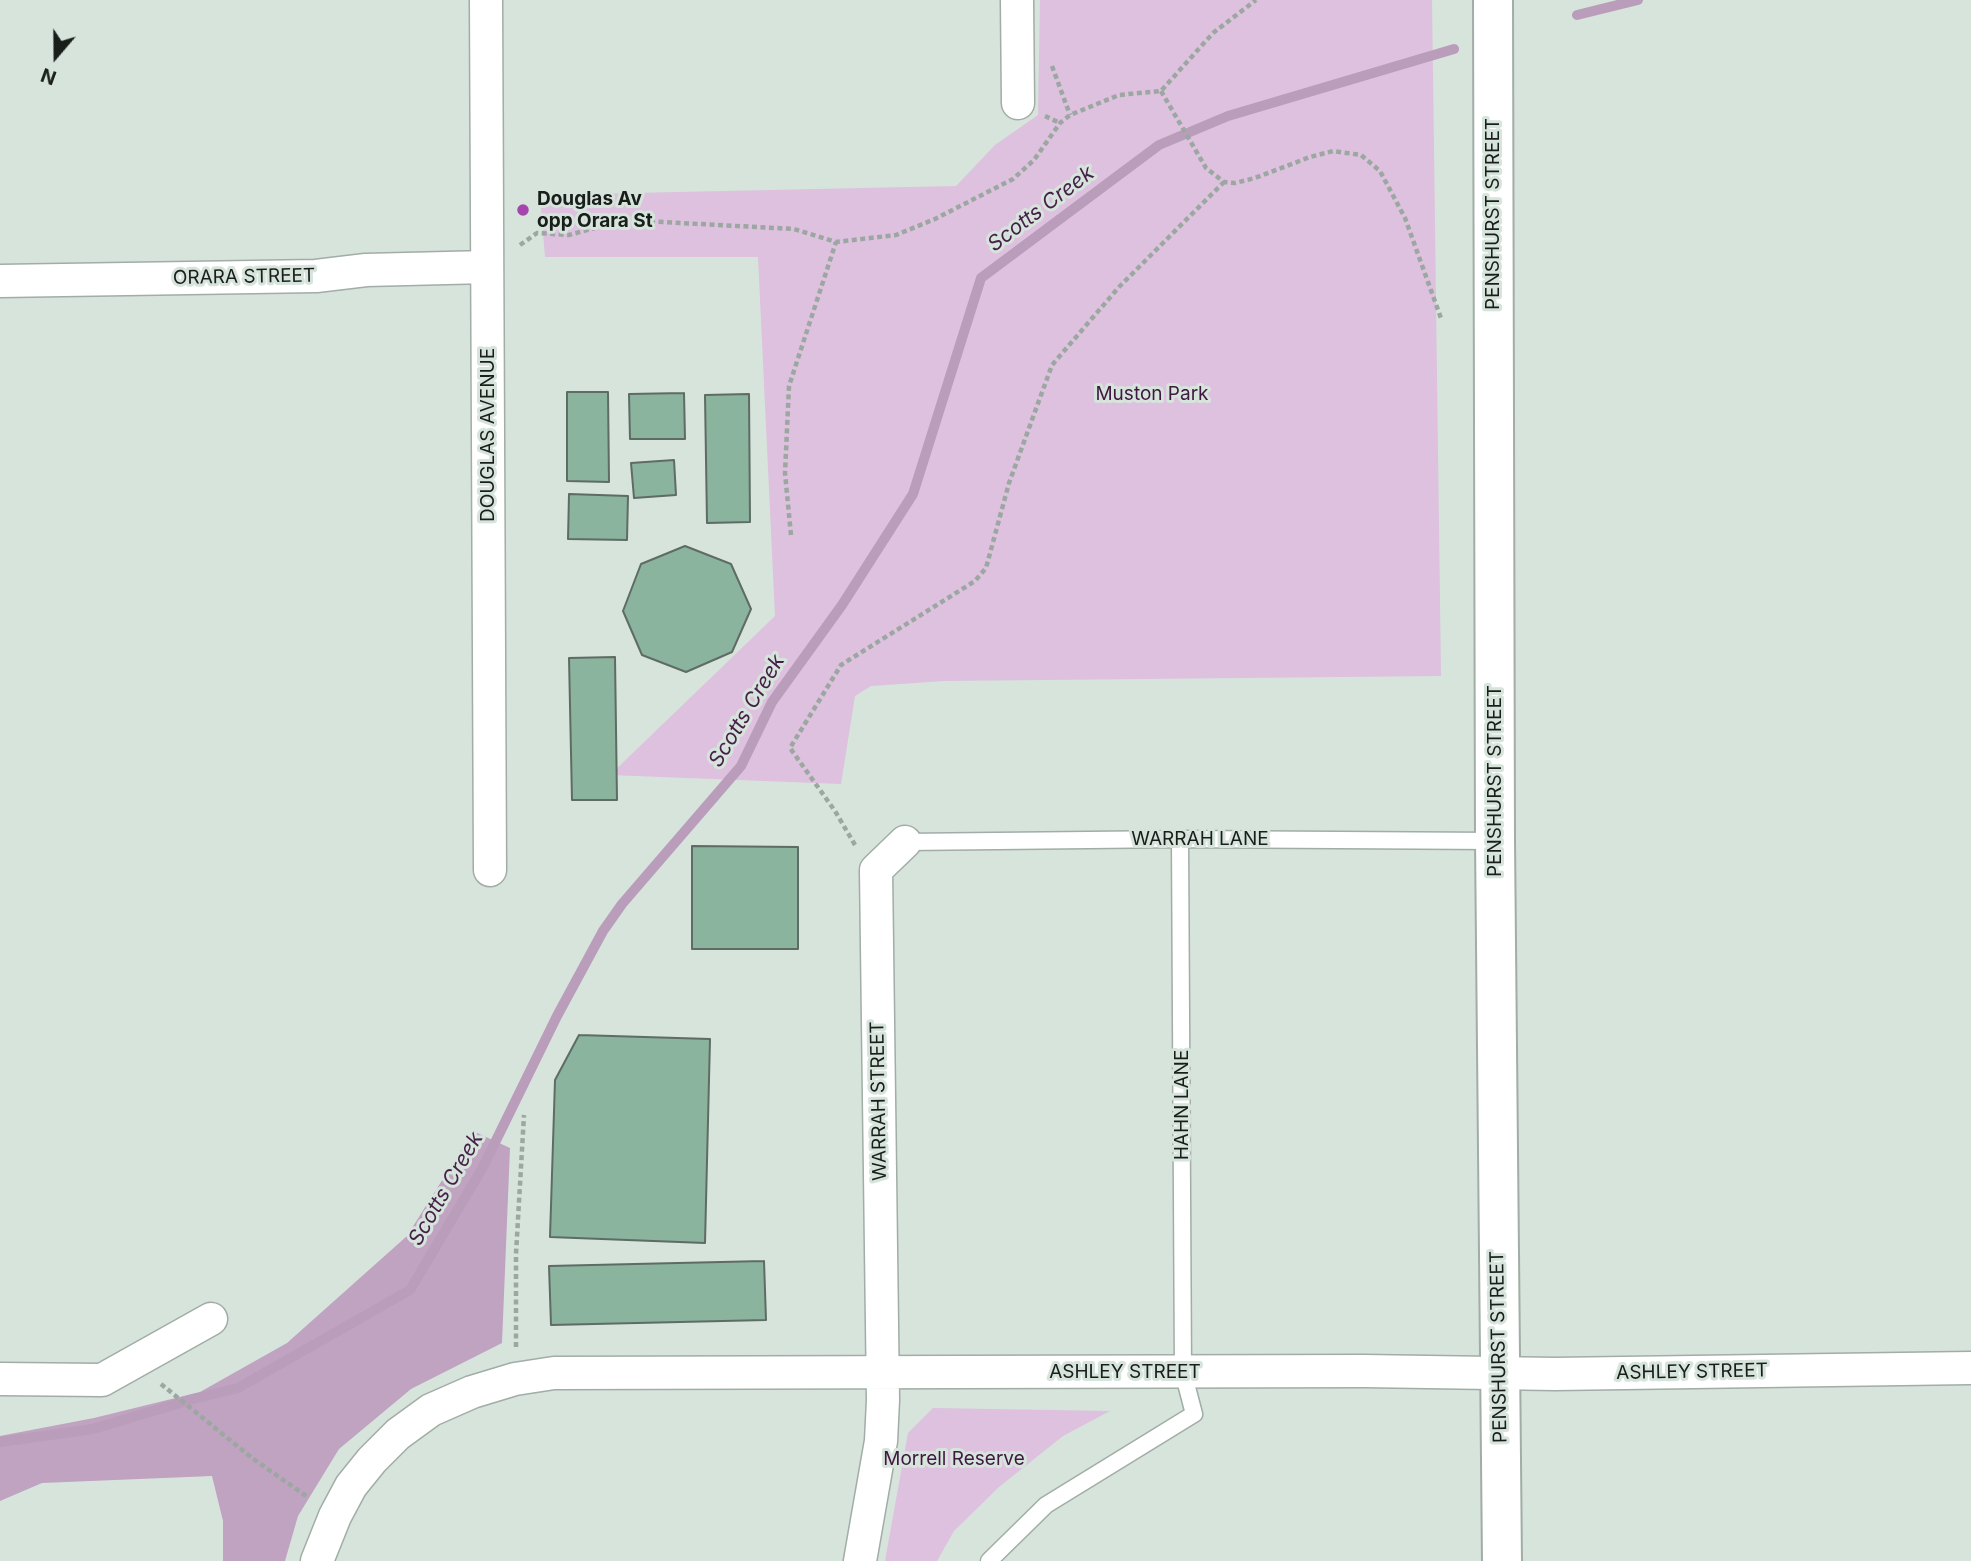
<!DOCTYPE html>
<html>
<head>
<meta charset="utf-8">
<style>
  body { margin:0 }
  #map { position:relative; width:1971px; height:1561px; overflow:hidden; background:#d6e4dc; font-family:Inter,sans-serif }
  canvas { display:block }
  .north { position:absolute; left:21px; top:21px; width:70px; height:70px; -webkit-text-stroke:5px #d6e4dc; paint-order:stroke; rotate:200deg; font-size:19px; font-weight:700; line-height:28px; text-align:center; color:#191e1b }
  .north::after { content:''; display:block; margin:auto; width:24px; height:32px; background:#191e1b; clip-path:polygon(50% 0,100% 100%,50% 72%,0 100%) }
</style>
</head>
<body>
<div id="map">
<canvas width="1971" height="1561"></canvas>
<div class="north">N</div>
</div>
<script>
const ctx = document.querySelector('canvas').getContext('2d');
ctx.lineJoin = 'round';
function fill(path, color) {
  ctx.fillStyle = color;
  ctx.fill(path, 'evenodd');
}
function shape(rows) {
  const path = new Path2D();
  for (const r of rows) {
    path.moveTo(r[0], r[1]);
    for (let i = 2; i < r.length; i += 2) path.lineTo(r[i], r[i + 1]);
  }
  return path;
}
function strokePath(path, color, width, dash) {
  ctx.strokeStyle = color;
  ctx.lineWidth = width;
  ctx.lineCap = dash ? 'butt' : 'round';
  ctx.setLineDash(dash || []);
  ctx.stroke(path);
}
function drawText(font, color, halo, rows, align = 'center') {
  ctx.font = font + ' Inter,sans-serif';
  ctx.lineWidth = 6;
  ctx.setLineDash([]);
  ctx.textBaseline = 'middle';
  ctx.strokeStyle = halo;
  ctx.fillStyle = color;
  for (const [text, x, y, turn = 0] of rows) {
    ctx.save();
    ctx.translate(x, y);
    ctx.rotate((+turn || 0) * Math.PI / 180);
    ctx.textAlign = isNaN(turn) ? turn : align;
    if (halo) ctx.strokeText(text, 0, 0);
    ctx.fillText(text, 0, 0);
    ctx.restore();
  }
}
const green = shape([
  [1040,0,1432,0,1441,676,944,681,871,686,855,696,841,784,610,775,775,616,758,257,545,257,540,195,956,186,995,145,1038,115],
  [933,1408,1110,1411,1063,1436,999,1487,954,1531,937,1561,885,1561,908,1433]
]);
const forest = shape([
  [473,1131,510,1148,502,1343,411,1389,339,1449,298,1516,285,1561,223,1561,223,1521,212,1476,42,1483,0,1501,0,1436,94,1418,200,1392,287,1343,407,1236]
]);
const stream = shape([
  [1577,15,1638,0],
  [0,1442,93,1429,193,1399,238,1388,410,1290,483,1167,557,1016,603,931,622,904,741,766,772,702,842,605,913,494,981,278,1159,145,1228,116,1454,49]
]);
const building = shape([
  [567,392,608,392,609,482,567,481,567,392],
  [684,393,685,439,630,439,629,394,684,393],
  [749,394,750,522,707,523,705,395,749,394],
  [674,460,676,495,634,498,631,463,674,460],
  [569,494,628,496,627,540,568,539,569,494],
  [685,546,731,564,751,609,732,652,686,672,642,655,623,611,641,564,685,546],
  [615,657,617,800,572,800,569,658,615,657],
  [692,846,798,847,798,949,692,949,692,846],
  [579,1035,710,1039,705,1243,550,1237,555,1080,579,1035],
  [764,1261,766,1320,551,1325,549,1266,764,1261]
]);
const path = shape([
  [1052,66,1070,115],
  [1161,91,1206,168,1224,182,1235,183,1255,178,1310,157,1333,151,1361,155,1380,171,1405,218,1442,321],
  [1045,116,1060,123],
  [520,245,537,233,569,235,624,220,794,229,836,242,896,235,935,219,1013,179,1034,160,1060,123,1070,115,1119,95,1161,91,1213,33,1256,0],
  [791,535,785,473,789,386,836,242],
  [855,845,835,811,790,748,841,665,975,581,986,568,1009,483,1052,365,1119,287,1224,182],
  [516,1347,516,1254,524,1115],
  [161,1384,252,1458,309,1498]
]);
const service = shape([
  [905,842,1180,839,1495,841],
  [989,1561,1046,1505,1194,1414,1183,1372,1180,839]
]);
const minor = shape([
  [486,0,490,870],
  [1017,0,1018,103],
  [0,281,316,276,366,270,487,267],
  [0,1379,102,1380,211,1319],
  [317,1561,335,1516,351,1486,372,1460,398,1434,431,1410,472,1392,515,1379,554,1373,1364,1371,1555,1374,1971,1368],
  [860,1561,881,1441,883,1400,876,870,905,842]
]);
const primary = shape([
  [1493,0,1495,841,1502,1561]
]);
const markers = [
  [523,210,7,"#a645ad"]
];
const poiNames = [
  ["Douglas Av",537,199],
  ["opp Orara St",537,221]
];
const streetNames = [
  ["PENSHURST STREET",1493,214,-90],
  ["ORARA STREET",244,277,-1],
  ["DOUGLAS AVENUE",488,435,-90],
  ["PENSHURST STREET",1495,781,-90],
  ["WARRAH LANE",1200,839],
  ["WARRAH STREET",879,1101,-91],
  ["HAHN LANE",1182,1105,-90],
  ["PENSHURST STREET",1499,1347,-91],
  ["ASHLEY STREET",1125,1372],
  ["ASHLEY STREET",1692,1372,-1]
];
const parkNames = [
  ["Muston Park",1152,394],
  ["Morrell Reserve",954,1459]
];
const waterNames = [
  ["Scotts Creek",1041,209,-37],
  ["Scotts Creek",747,711,-59],
  ["Scotts Creek",446,1189,-60]
];
fill(green, '#ddc1de');
fill(forest, '#c0a2c1');
strokePath(stream, '#ba9cbb', 10);
fill(building, '#8ab49e');
strokePath(building, '#5f6b65', 2);
strokePath(service, '#a1ada6', 19);
strokePath(minor, '#a1ada6', 35);
strokePath(primary, '#a1ada6', 42);
strokePath(path, '#9ca7a1', 4.5, [5, 3.5]);
strokePath(service, '#fff', 16);
strokePath(minor, '#fff', 32);
strokePath(primary, '#fff', 38);
for (const [x, y, r, color] of markers) {
  const dot = new Path2D();
  dot.arc(x, y, r, 0, 2 * Math.PI);
  ctx.fillStyle = color;
  ctx.fill(dot);
  strokePath(dot, '#d6e4dc', 2.5);
}
drawText('bold 19px', '#191e1b', '#d6e4dc', poiNames, 'left');
drawText('19px', '#191e1b', '#d6e4dc', streetNames);
drawText('19px', '#3f1841', '#d6e4dc', parkNames);
drawText('italic 21px', '#461f49', '#d6e4dc', waterNames);
</script>
</body>
</html>
